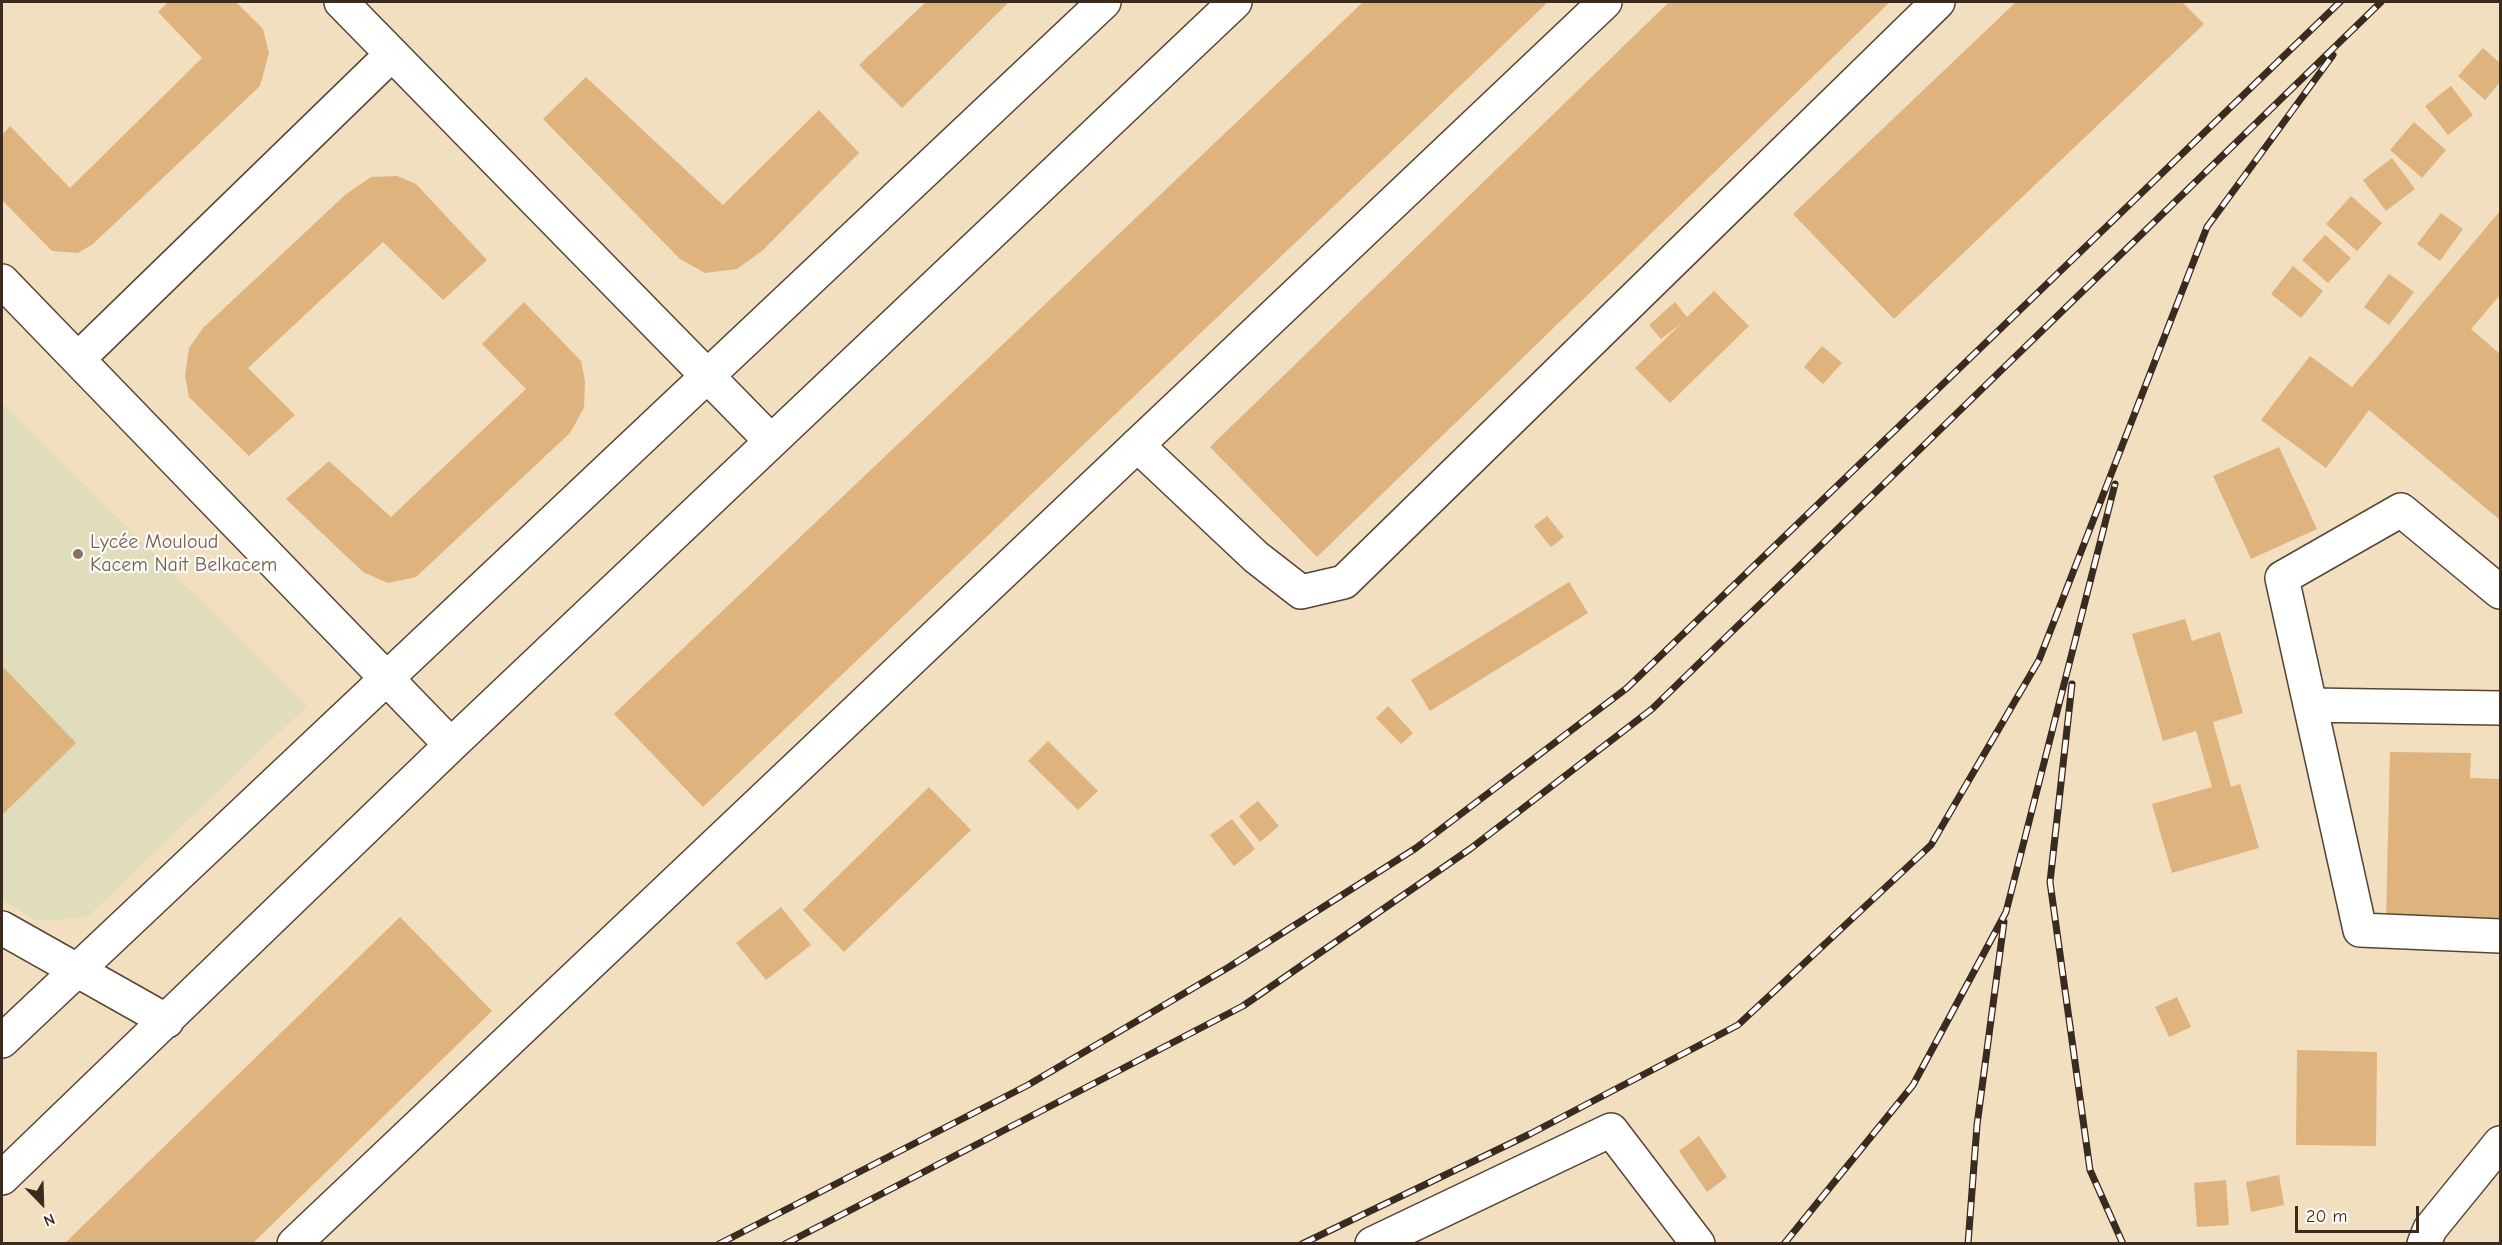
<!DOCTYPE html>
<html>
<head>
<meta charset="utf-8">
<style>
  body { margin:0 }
  #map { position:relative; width:2502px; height:1245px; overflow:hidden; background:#f1dfc0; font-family:"Comic Neue",sans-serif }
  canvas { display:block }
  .frame { position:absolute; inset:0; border:3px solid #3b2a1e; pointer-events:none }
  .north { position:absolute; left:12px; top:1173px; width:60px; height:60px; -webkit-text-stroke:4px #fdfcf7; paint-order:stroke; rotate:157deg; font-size:16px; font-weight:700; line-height:24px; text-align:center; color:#3b2a1e }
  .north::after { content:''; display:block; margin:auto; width:21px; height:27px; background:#3b2a1e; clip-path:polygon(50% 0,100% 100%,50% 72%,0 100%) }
  .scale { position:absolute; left:2295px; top:1206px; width:124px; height:27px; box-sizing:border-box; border:3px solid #3b2a1e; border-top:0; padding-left:8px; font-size:18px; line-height:21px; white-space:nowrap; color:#3b2a1e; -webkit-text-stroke:4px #fdfcf7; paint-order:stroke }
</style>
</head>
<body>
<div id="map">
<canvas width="2502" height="1245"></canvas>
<div class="frame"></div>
<div class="north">N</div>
<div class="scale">20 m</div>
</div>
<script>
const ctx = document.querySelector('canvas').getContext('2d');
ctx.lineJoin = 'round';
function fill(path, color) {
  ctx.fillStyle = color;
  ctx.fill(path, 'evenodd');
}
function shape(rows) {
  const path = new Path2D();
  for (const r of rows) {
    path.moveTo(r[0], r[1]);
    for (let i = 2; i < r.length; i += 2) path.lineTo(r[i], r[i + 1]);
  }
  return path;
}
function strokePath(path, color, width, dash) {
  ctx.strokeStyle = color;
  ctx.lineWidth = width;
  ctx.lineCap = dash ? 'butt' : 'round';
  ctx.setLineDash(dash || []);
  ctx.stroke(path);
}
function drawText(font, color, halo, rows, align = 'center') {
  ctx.font = font + ' "Comic Neue",sans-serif';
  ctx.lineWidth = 4.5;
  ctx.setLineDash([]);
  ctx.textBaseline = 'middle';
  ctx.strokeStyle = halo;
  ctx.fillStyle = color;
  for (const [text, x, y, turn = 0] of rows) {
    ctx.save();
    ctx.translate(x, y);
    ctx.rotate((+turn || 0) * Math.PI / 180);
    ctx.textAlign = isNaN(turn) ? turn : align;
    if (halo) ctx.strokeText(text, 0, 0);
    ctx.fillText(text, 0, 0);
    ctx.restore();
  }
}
const built = shape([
  [2,403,307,706,88,916,59,920,35,920,2,900]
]);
const building = shape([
  [168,2,236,2,263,29,269,53,260,86,93,244,78,253,52,251,2,200,2,135,10,126,70,188,202,58,158,12],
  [926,2,1009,2,902,108,859,65],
  [1363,2,1543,2,1546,4,703,807,614,714],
  [1669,2,1890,2,1317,557,1210,447],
  [2016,2,2182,2,2204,24,1894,319,1793,214],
  [2483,48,2500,63,2500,82,2485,100,2458,76],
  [586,77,723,205,819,110,859,153,763,250,737,269,705,273,680,259,543,119],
  [2451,86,2473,115,2448,135,2425,106],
  [2414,122,2446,150,2422,178,2390,150],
  [2392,158,2415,189,2386,211,2363,180],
  [397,176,416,184,487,260,443,300,383,242,248,368,295,415,249,456,189,397,185,376,189,348,203,328,345,195,371,177],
  [2351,196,2382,223,2357,251,2326,224],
  [2500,211,2500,295,2471,329,2500,354,2500,520,2369,410,2326,468,2261,420,2310,356,2352,387],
  [2441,213,2463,229,2440,261,2417,244],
  [2325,235,2351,258,2328,283,2302,260],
  [2293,266,2323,291,2301,318,2271,294],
  [2389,274,2414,292,2389,325,2364,307],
  [1714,291,1749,326,1670,403,1635,368,1682,323,1661,339,1649,325,1675,302,1687,317],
  [524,302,581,361,585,381,584,408,570,433,416,577,388,583,363,572,286,499,329,461,391,517,526,389,482,344],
  [1822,346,1842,363,1823,384,1804,367],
  [2279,447,2317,529,2251,559,2213,476],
  [1547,516,1564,537,1551,547,1534,526],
  [1569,582,1588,613,1430,711,1411,680],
  [2185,619,2192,641,2220,632,2243,713,2213,722,2231,787,2240,784,2259,848,2172,873,2152,804,2212,787,2196,731,2163,741,2132,634],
  [2,666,76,743,2,815],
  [1388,706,1413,733,1401,744,1376,718],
  [1048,741,1098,791,1078,810,1028,761],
  [2390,752,2471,753,2470,778,2500,779,2500,922,2386,920],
  [929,787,971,830,844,952,803,910],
  [1258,801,1279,826,1260,842,1239,816],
  [1232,819,1255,849,1234,866,1210,835],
  [781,907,811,945,766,980,736,943],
  [400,917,492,1011,252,1244,64,1244],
  [2177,997,2191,1027,2169,1037,2155,1007],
  [2297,1050,2377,1052,2376,1146,2296,1145],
  [1699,1136,1727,1177,1707,1192,1679,1151],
  [2279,1175,2284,1205,2251,1212,2246,1182],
  [2226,1180,2229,1225,2197,1227,2194,1183]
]);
const minor = shape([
  [341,2,771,441],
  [2,281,451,745],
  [79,358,392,54],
  [1137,445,1256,557,1301,592,1344,582,1938,2],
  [2500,592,2401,510,2282,578,2360,930,2500,936],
  [2310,705,2500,708],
  [2,928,167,1021],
  [2,1041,1104,2],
  [2,1178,451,745,1235,2],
  [294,1244,1605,2],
  [1372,1244,1611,1130,1698,1244],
  [2424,1244,2430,1229,2500,1143]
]);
const rail = shape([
  [2072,684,2050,882,2090,1170,2123,1244],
  [719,1244,1028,1085,1229,967,1416,848,1627,688,2340,2],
  [785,1244,1243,1006,1470,849,1652,709,2381,2],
  [1302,1244,1530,1134,1738,1025,1931,845,2039,660,2207,227,2333,55],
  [1784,1244,1913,1085,2006,912,2115,484],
  [1968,1244,1977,1125,2004,922]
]);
const markers = [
  [78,554,6,"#8d6e63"]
];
const educationNames = [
  ["Lycée Mouloud",90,542],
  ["Kacem Nait Belkacem",90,565]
];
fill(built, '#dfddbb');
fill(building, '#deb37e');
strokePath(minor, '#564536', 36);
strokePath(minor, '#fff', 33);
strokePath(rail, '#3b2a1e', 7);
strokePath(rail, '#fdfcf7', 4.5, [14]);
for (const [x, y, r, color] of markers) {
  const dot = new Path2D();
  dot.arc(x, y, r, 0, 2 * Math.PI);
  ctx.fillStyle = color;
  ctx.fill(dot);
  strokePath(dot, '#fdfcf7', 2);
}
drawText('20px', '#785e54', '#fdfcf7', educationNames, 'left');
</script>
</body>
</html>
